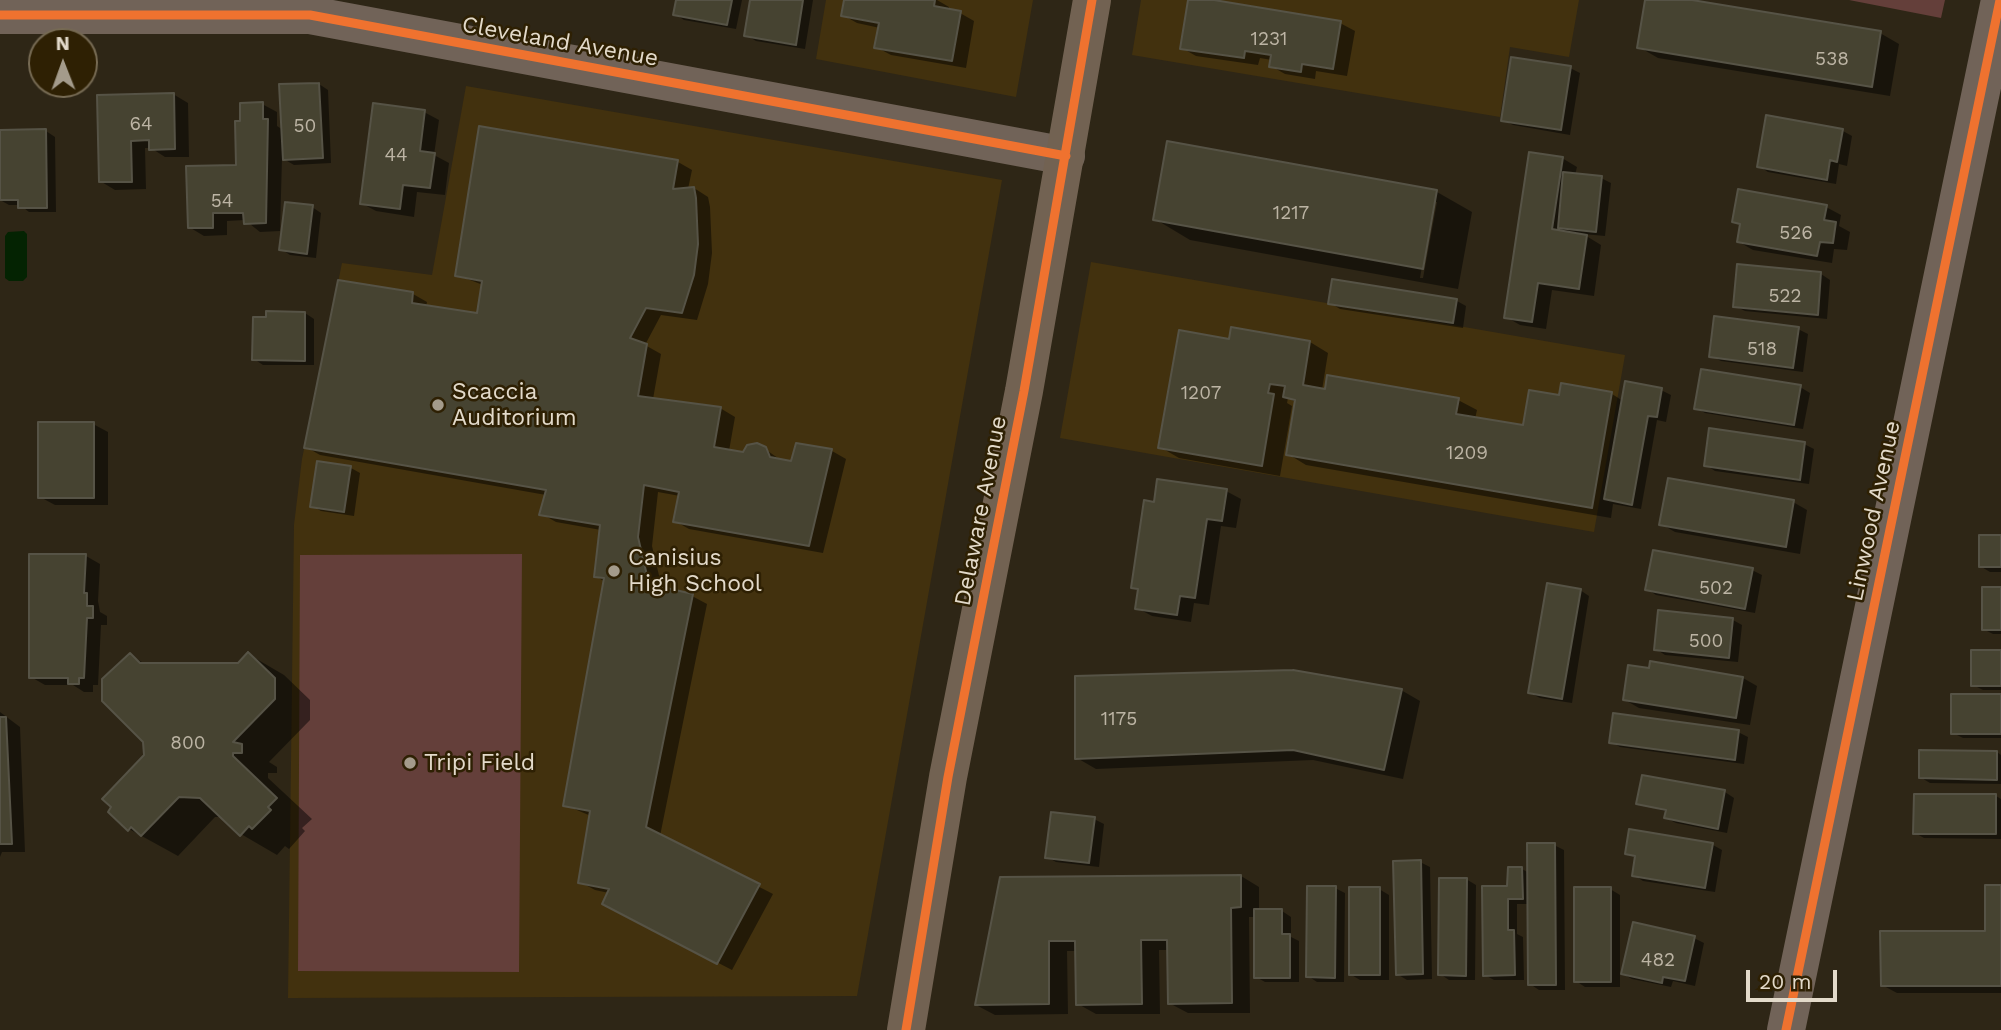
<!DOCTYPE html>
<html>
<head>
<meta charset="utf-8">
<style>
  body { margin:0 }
  #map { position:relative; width:2001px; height:1030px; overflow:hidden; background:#2e2616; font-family:"Work Sans",sans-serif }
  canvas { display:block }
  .north { position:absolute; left:28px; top:28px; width:70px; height:70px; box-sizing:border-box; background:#2e2003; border:2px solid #766a53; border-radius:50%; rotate:359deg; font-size:19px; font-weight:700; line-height:28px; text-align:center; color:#e3daca }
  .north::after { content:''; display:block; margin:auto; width:24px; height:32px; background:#a49b8b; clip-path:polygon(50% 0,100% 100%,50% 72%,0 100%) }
  .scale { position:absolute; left:1746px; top:970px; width:91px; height:32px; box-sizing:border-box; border:4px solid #e3daca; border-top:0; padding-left:9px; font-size:21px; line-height:24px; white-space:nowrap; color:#e3daca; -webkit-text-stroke:5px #2e2003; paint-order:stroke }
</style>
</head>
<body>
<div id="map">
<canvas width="2001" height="1030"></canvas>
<div class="north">N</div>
<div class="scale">20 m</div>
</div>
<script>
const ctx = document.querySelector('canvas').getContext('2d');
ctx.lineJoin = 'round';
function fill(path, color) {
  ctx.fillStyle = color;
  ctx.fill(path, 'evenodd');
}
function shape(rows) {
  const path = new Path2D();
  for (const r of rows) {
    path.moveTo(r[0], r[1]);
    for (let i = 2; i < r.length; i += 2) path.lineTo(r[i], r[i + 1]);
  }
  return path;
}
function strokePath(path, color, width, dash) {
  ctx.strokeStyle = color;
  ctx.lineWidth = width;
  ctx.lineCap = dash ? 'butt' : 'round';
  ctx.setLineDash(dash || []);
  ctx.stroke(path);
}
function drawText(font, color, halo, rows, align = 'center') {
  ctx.font = font + ' "Work Sans",sans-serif';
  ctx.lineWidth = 5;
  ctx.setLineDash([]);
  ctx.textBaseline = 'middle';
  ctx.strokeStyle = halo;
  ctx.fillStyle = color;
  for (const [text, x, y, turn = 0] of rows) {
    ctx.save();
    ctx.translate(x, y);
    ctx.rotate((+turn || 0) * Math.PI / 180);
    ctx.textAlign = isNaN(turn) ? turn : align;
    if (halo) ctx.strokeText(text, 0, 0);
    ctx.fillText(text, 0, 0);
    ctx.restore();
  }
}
const built = shape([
  [826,0,1033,0,1016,97,816,59],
  [1141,0,1579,0,1569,57,1510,47,1500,117,1132,55],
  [466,86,1002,180,857,996,288,998,294,525,302,459,342,263,432,275],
  [1091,262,1625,355,1594,532,1060,438]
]);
const green = shape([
  [1849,0,1945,0,1941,18],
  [522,554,519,972,298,971,300,555]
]);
const water = shape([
  [24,231,27,234,27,277,23,281,9,281,5,278,5,236,8,232]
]);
const shadow = shape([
  [677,0,742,0,736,29,684,20,675,14],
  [752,0,813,0,805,49,756,41,746,35],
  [846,0,937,0,949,7,949,11,960,13,974,21,966,68,891,55,876,47,880,28,857,23,843,15],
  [1190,0,1340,23,1355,31,1347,76,1316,71,1315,79,1285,74,1271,66,1272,60,1260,58,1258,65,1196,56,1182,48],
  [1647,0,1681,0,1880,33,1899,44,1890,96,1658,58,1639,47],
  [1570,68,1580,73,1570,135,1513,125,1503,120],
  [319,84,328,90,331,163,294,165,282,158,280,231,260,232,245,220,227,221,227,235,204,236,189,227,238,167,242,123,262,104,277,112,277,126,283,130],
  [173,94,188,103,189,157,165,157,151,148,145,148,146,189,115,190,100,181,99,96],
  [424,112,439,120,434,155,449,163,445,195,417,192,414,217,376,211,361,203],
  [480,128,678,162,692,170,688,189,694,188,708,197,710,207,712,253,708,284,697,320,661,315,645,345,661,354,653,399,720,408,735,417,729,451,744,453,765,449,782,461,792,463,797,445,832,451,846,459,823,553,689,529,675,521,680,496,658,492,652,546,662,588,692,596,707,604,660,836,773,894,732,970,618,911,609,893,595,890,580,882,591,816,565,805,605,582,596,576,601,530,556,522,542,514,546,495,320,455,306,447,413,294,427,302,426,307,479,315,483,285,457,275],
  [46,131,55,137,56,212,29,212,20,205,9,205,0,200,0,132],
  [1843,131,1852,136,1847,166,1839,164,1836,184,1768,172,1759,166],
  [1562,158,1577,167,1575,175,1601,178,1611,183,1605,236,1583,234,1601,245,1594,296,1552,290,1546,329,1520,325,1506,317],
  [1437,192,1472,212,1458,289,1190,240,1155,219],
  [1433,202,1437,202,1423,278,1420,278],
  [312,207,321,213,316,258,290,255,281,249],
  [1826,207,1841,215,1839,226,1850,232,1847,250,1834,249,1832,263,1753,250,1739,242,1742,226,1734,221],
  [1739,266,1821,274,1830,280,1827,319,1745,311,1735,306],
  [1334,281,1457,301,1466,306,1463,328,1340,309,1330,303],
  [305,313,314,319,314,365,263,365,254,359],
  [1232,329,1310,342,1328,353,1322,390,1458,400,1477,410,1475,419,1525,427,1560,397,1612,394,1623,401,1661,390,1671,395,1666,422,1657,420,1641,509,1613,504,1611,518,1306,465,1288,454,1297,403,1288,398,1287,403,1292,406,1280,476,1179,458,1160,447,1230,341],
  [1798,329,1808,334,1803,372,1721,361,1711,356],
  [1800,387,1810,393,1803,429,1705,413,1696,408],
  [93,424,108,432,108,505,55,505,40,497],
  [1804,444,1814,449,1809,484,1715,471,1706,465],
  [351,468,360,473,354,516,321,511,312,506],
  [1226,491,1241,499,1236,528,1221,526,1209,605,1194,603,1191,622,1152,616,1137,608,1140,591,1133,587,1155,504],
  [1793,502,1807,510,1800,554,1675,532,1661,524],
  [2001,537,2001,572,1990,572,1980,566],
  [30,556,86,556,100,564,98,601,100,612,107,616,107,625,101,625,98,685,93,685,93,692,84,692,73,685,45,685,31,677],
  [1752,570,1762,575,1755,613,1656,595,1647,589],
  [2001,589,2001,634,1993,634,1983,629],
  [1580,590,1589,596,1572,703,1540,698,1530,693],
  [1733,620,1742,625,1738,662,1665,655,1656,649],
  [2001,652,2001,690,1983,690,1973,685],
  [248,654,284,675,310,700,310,720,269,762,277,767,277,773,268,773,268,778,312,819,302,828,305,831,289,849,285,846,277,855,241,834,223,817,215,817,178,856,129,829,146,756,130,655,147,665,239,665],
  [1743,678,1757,686,1750,725,1639,708,1625,700],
  [1401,690,1420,701,1403,779,1313,760,1096,769,1077,758],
  [2001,696,2001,738,1963,738,1953,733],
  [0,712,20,727,25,852,2,852,0,857],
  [1738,732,1748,737,1744,764,1620,747,1611,742],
  [1997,752,2001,755,2001,784,1930,783,1920,777],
  [1643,777,1725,792,1734,798,1727,833,1676,823,1666,818,1667,812,1638,803],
  [1915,796,1996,796,2001,799,2001,839,1924,838,1915,833],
  [1094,819,1104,824,1099,867,1056,862,1047,857],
  [1554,845,1564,850,1565,990,1539,990,1530,984,1529,904,1517,904,1517,934,1523,937,1524,980,1494,980,1485,975,1509,887,1522,869,1529,873],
  [1713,845,1722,850,1715,892,1643,881,1634,875,1637,858,1627,853],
  [1420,862,1430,867,1432,979,1407,980,1397,974],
  [1241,876,1259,887,1259,911,1282,911,1291,917,1291,937,1299,941,1299,982,1265,982,1256,977,1256,917,1249,917,1250,1013,1188,1013,1169,1003,1169,950,1159,950,1160,1014,1096,1014,1078,1004,1077,951,1067,951,1068,1014,995,1015,976,1005,1001,879],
  [1466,879,1476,885,1475,980,1449,980,1440,974],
  [2001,887,2001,993,1897,993,1882,985,1987,933],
  [1335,888,1345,893,1344,982,1317,982,1308,976],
  [1379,889,1389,895,1389,980,1360,980,1350,974],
  [1610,889,1620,895,1620,987,1585,987,1576,981],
  [1694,938,1704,943,1695,986,1673,981,1671,987,1632,979,1623,974]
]);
const building = shape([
  [676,0,732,0,727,25,673,15,676,0],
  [750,0,803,0,796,45,744,36,750,0],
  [844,0,935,0,934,6,961,11,952,61,874,48,879,23,841,16,844,0],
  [1188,0,1214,0,1341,21,1333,69,1302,64,1301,72,1269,67,1271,55,1245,51,1244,58,1180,49,1188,0],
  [1645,0,1692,0,1881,31,1872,87,1637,48,1645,0],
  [1511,57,1571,66,1561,130,1501,121,1511,57],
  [319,83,323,158,283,160,279,84,319,83],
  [174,93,175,149,149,150,149,140,131,141,132,182,99,182,97,95,174,93],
  [263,102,263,119,268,119,266,223,244,224,243,213,213,213,213,228,188,228,186,166,236,165,235,121,240,121,240,103,263,102],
  [373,103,425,110,420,151,435,153,430,188,403,185,400,209,360,204,373,103],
  [1766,115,1843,129,1837,162,1830,160,1827,180,1757,167,1766,115],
  [479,126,678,160,673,189,694,187,696,198,698,244,694,275,682,313,646,308,630,338,647,344,638,396,721,407,714,447,743,452,747,445,757,443,766,447,770,457,791,461,796,443,832,449,809,546,673,522,679,492,644,485,638,537,649,584,693,594,646,827,760,884,717,964,602,904,609,889,578,883,590,811,563,806,604,578,594,577,600,525,539,515,546,490,304,448,338,280,413,292,412,303,477,313,482,281,455,276,479,126],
  [46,129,47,208,18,208,18,200,0,200,0,130,46,129],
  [1167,141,1437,190,1423,269,1153,220,1167,141],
  [1529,152,1563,157,1552,229,1587,235,1579,289,1538,283,1532,322,1504,318,1529,152],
  [1563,172,1602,176,1596,232,1558,228,1563,172],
  [1738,189,1827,205,1824,220,1836,222,1833,243,1820,242,1817,256,1737,242,1740,224,1732,222,1738,189],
  [285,202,313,205,307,254,279,250,285,202],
  [1737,264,1821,272,1818,315,1733,307,1737,264],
  [1332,279,1457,299,1453,323,1328,304,1332,279],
  [266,311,305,312,305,361,252,360,253,317,266,317,266,311],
  [1714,316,1799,327,1793,368,1709,357,1714,316],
  [1231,327,1310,341,1303,385,1325,389,1327,375,1459,398,1456,414,1523,425,1529,390,1559,395,1561,383,1612,392,1592,508,1286,455,1295,400,1283,397,1285,386,1270,384,1268,393,1274,394,1262,466,1158,448,1179,330,1229,339,1231,327],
  [1701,369,1801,385,1794,425,1694,409,1701,369],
  [1625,381,1662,388,1657,417,1648,416,1632,505,1604,499,1625,381],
  [38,422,94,422,94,498,38,498,38,422],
  [1709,428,1805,442,1800,480,1704,466,1709,428],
  [317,461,351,466,344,512,310,507,317,461],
  [1668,478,1794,500,1786,547,1659,525,1668,478],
  [1157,479,1227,489,1222,521,1207,519,1195,598,1180,596,1177,615,1135,609,1138,589,1131,588,1144,500,1154,502,1157,479],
  [1979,535,2001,535,2001,567,1979,567,1979,535],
  [1653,550,1753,568,1745,609,1645,590,1653,550],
  [29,554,86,554,84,593,87,593,87,606,93,606,93,618,87,618,84,678,79,678,79,684,68,684,68,678,29,678,29,554],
  [1547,583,1581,589,1562,699,1528,693,1547,583],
  [1982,587,2001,587,2001,630,1982,630,1982,587],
  [1658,610,1733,618,1729,658,1654,650,1658,610],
  [1971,650,2001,650,2001,686,1971,686,1971,650],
  [248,652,275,678,275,699,233,742,242,744,242,753,233,753,233,756,277,798,268,807,271,810,252,829,249,826,240,836,200,798,179,797,141,836,131,827,128,831,108,812,111,807,102,799,144,755,143,742,102,701,102,679,130,653,140,663,238,663,248,652],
  [1650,661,1743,677,1736,718,1623,700,1628,665,1649,668,1650,661],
  [1293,670,1402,689,1384,770,1293,750,1075,759,1075,676,1293,670],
  [1951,694,2001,694,2001,734,1951,734,1951,694],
  [1613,713,1739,730,1735,760,1609,743,1613,713],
  [0,717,6,717,12,844,0,844,0,717],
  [1919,750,1997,751,1997,780,1919,778,1919,750],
  [1642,775,1725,790,1718,829,1664,818,1666,810,1636,804,1642,775],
  [1914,794,1996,794,1996,834,1913,834,1914,794],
  [1051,812,1095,817,1089,863,1045,858,1051,812],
  [1629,829,1713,843,1705,888,1632,876,1635,856,1625,854,1629,829],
  [1527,843,1555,843,1556,985,1528,985,1527,843],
  [1421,860,1423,974,1396,975,1393,861,1421,860],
  [1508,867,1522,867,1523,899,1508,899,1508,930,1514,930,1515,975,1483,976,1482,886,1507,886,1508,867],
  [1241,875,1241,907,1231,908,1232,1003,1168,1004,1167,940,1141,940,1142,1004,1076,1005,1075,941,1049,941,1049,1004,975,1005,1000,877,1241,875],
  [1439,878,1467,878,1466,976,1438,975,1439,878],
  [1985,885,2001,885,2001,986,1881,986,1880,931,1985,931,1985,885],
  [1307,886,1336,886,1335,978,1306,977,1307,886],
  [1349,887,1380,887,1380,975,1349,975,1349,887],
  [1574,887,1611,887,1611,982,1574,982,1574,887],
  [1254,909,1282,909,1282,934,1290,934,1290,978,1254,978,1254,909],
  [1633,922,1695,936,1685,981,1663,977,1662,983,1621,974,1633,922]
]);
const minor = shape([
  [0,15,310,15,1066,156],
  [1786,1030,2000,0]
]);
const major = shape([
  [906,1030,948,777,1024,391,1092,0]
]);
const cycleway = shape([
  [0,15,310,15,1066,156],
  [906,1030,948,777,1024,391,1092,0],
  [1786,1030,2000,0]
]);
const markers = [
  [438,405,7,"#a49b8b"],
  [614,571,7,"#a49b8b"],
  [410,763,7,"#a49b8b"]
];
const numberNames = [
  ["1231",1269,39],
  ["538",1832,59],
  ["64",141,124],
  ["50",305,126],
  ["44",396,155],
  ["54",222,201],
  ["1217",1291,213],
  ["526",1796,233],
  ["522",1785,296],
  ["518",1762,349],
  ["1207",1201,393],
  ["1209",1467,453],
  ["502",1716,588],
  ["500",1706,641],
  ["1175",1119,719],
  ["800",188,743],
  ["482",1658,960]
];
const streetNames = [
  ["Cleveland Avenue",560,42,10],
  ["Delaware Avenue",981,511,-79],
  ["Linwood Avenue",1874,511,-78]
];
const poiNames = [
  ["Scaccia",452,392],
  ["Auditorium",452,418],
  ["Canisius",628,558],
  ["High School",628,584],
  ["Tripi Field",424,763]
];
fill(built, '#42310e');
fill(green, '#643f3a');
fill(water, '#042302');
fill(shadow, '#0007');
fill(building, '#464331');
strokePath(building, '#565346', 2);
strokePath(minor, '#716358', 38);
strokePath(major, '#726252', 38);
strokePath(cycleway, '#ef722f', 9);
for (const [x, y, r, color] of markers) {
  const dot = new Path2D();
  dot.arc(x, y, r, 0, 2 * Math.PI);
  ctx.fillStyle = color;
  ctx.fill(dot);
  strokePath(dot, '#2e2003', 2.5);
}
drawText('19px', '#bcb4a4', null, numberNames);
drawText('23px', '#e3daca', '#2e2003', streetNames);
drawText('23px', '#e3daca', '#2e2003', poiNames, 'left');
</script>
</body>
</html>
